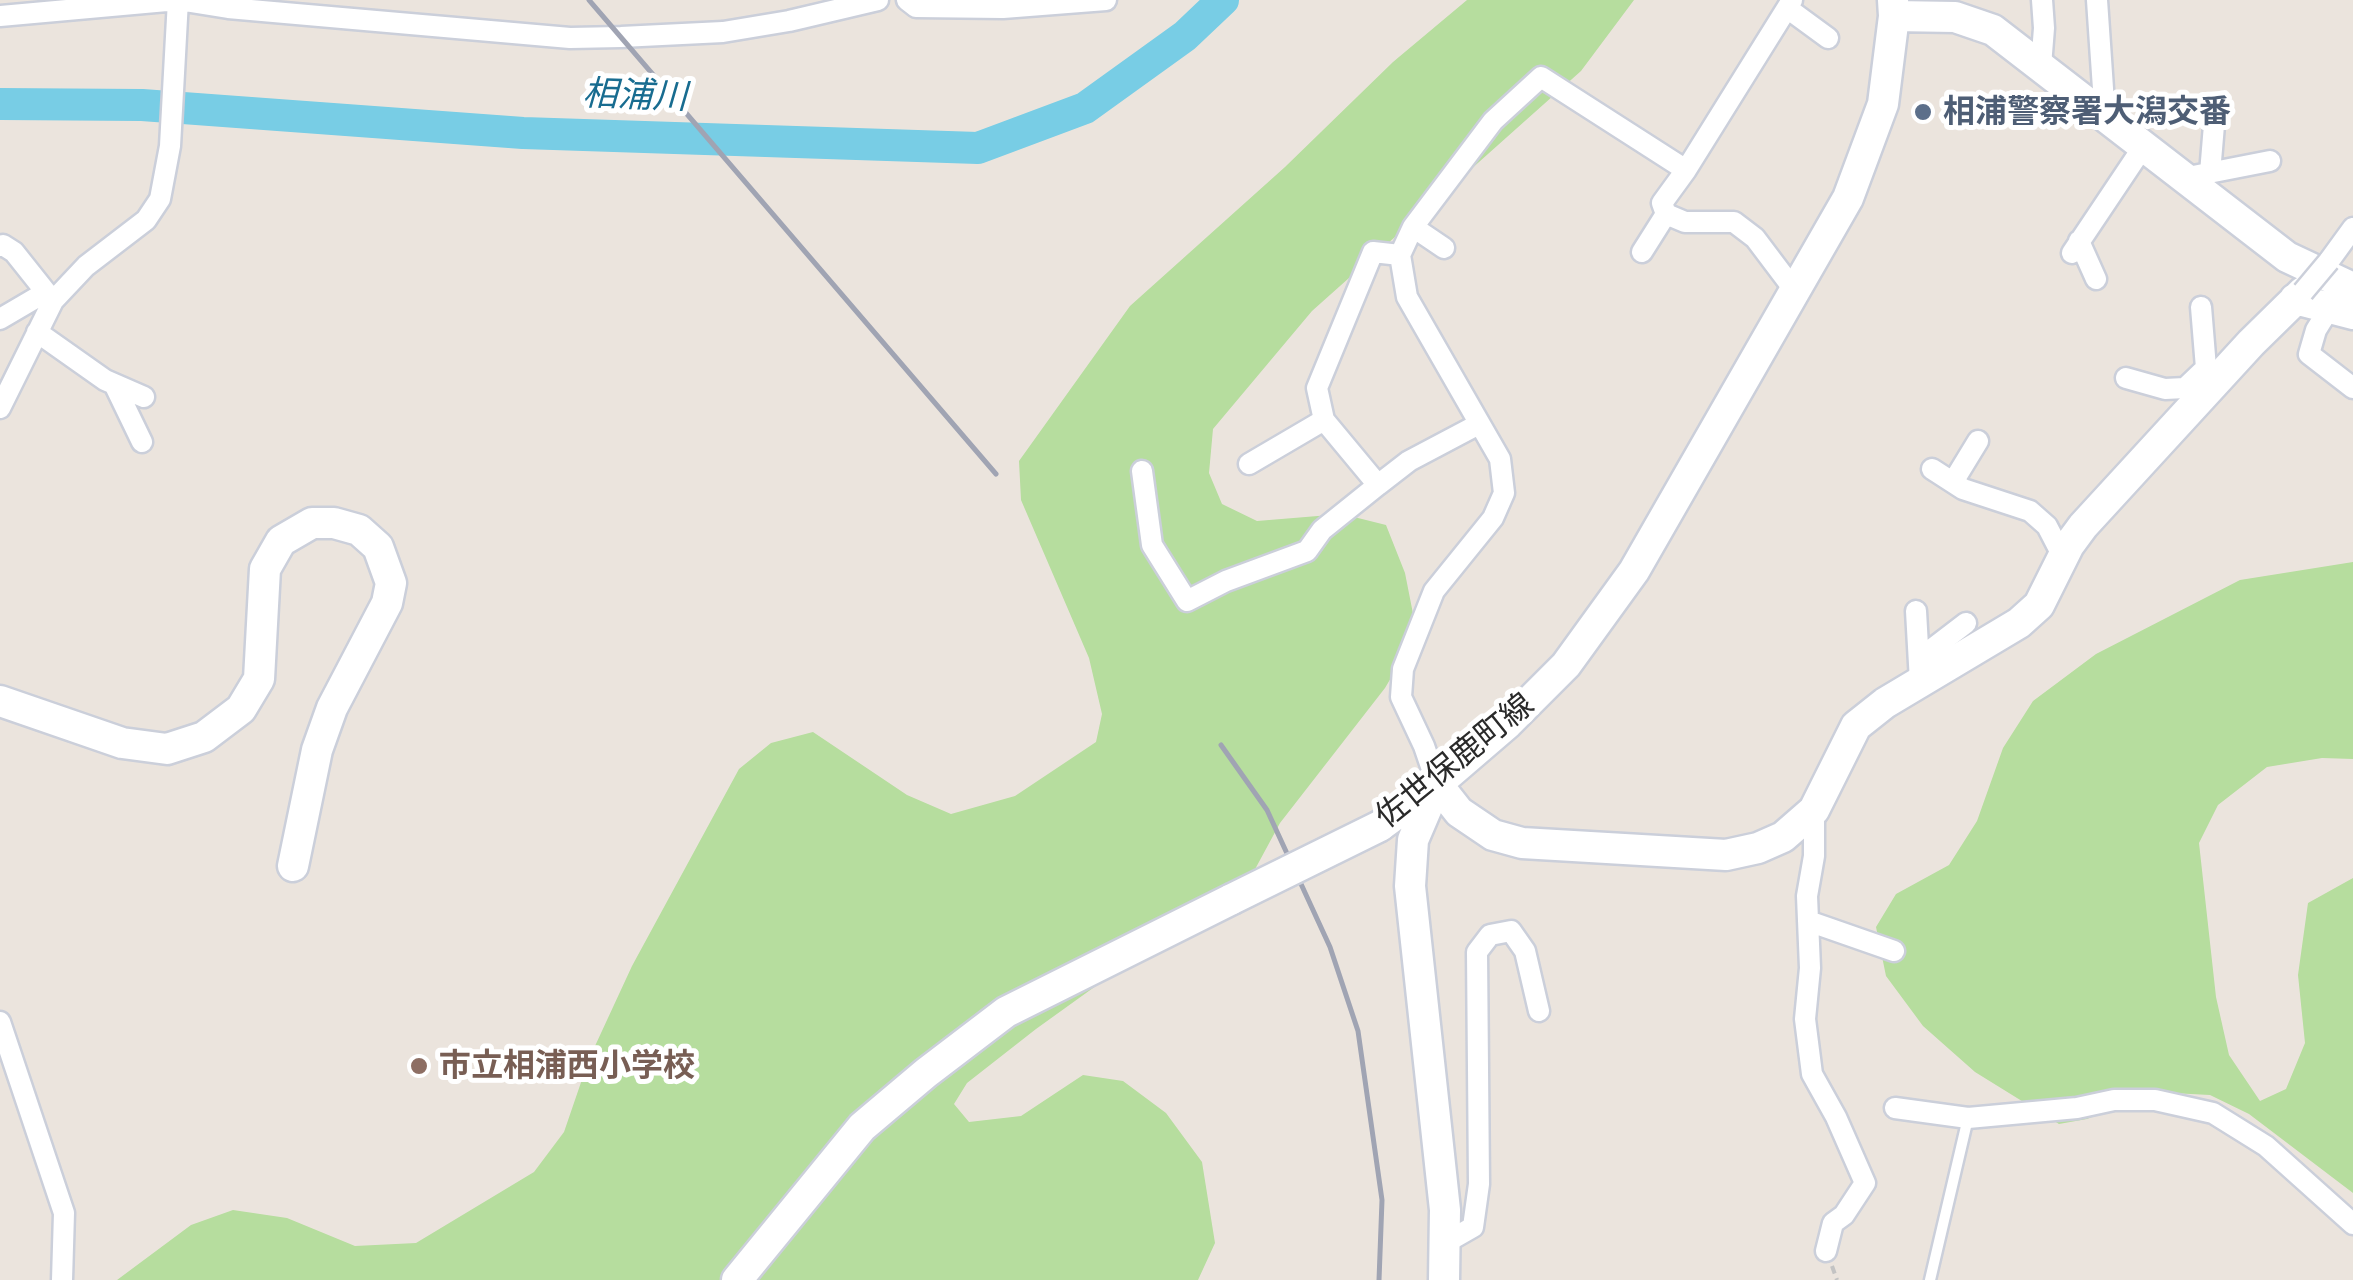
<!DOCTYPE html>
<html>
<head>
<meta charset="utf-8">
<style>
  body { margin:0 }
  canvas { display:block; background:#ebe4dd }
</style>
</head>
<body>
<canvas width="2353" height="1280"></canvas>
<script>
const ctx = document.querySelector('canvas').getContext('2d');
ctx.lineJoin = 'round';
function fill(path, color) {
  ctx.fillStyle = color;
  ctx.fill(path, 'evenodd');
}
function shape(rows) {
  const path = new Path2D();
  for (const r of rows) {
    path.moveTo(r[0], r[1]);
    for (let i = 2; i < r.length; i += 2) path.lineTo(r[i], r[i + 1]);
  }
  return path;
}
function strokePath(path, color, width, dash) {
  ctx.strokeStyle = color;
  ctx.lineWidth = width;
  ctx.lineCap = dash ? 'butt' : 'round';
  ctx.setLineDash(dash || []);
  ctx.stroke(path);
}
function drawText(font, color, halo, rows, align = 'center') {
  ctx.font = font + ' Raleway,"Noto Sans JP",sans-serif';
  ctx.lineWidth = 10;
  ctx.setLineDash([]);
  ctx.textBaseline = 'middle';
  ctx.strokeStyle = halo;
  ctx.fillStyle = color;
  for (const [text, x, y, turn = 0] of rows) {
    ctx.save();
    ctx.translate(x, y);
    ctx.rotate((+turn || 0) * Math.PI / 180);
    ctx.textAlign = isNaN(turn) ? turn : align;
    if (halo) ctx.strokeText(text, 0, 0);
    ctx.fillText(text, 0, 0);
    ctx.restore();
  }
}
const green = shape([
  [1467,0,1634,0,1581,71,1312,311,1213,429,1209,473,1222,504,1257,521,1342,514,1386,525,1405,573,1417,634,1385,688,1280,823,1253,873,1036,1029,967,1083,954,1104,969,1122,1021,1116,1083,1075,1123,1081,1166,1113,1202,1162,1215,1243,1198,1280,117,1280,191,1225,233,1210,287,1218,355,1246,416,1243,534,1172,564,1132,589,1059,632,966,739,769,771,743,813,732,907,795,951,814,1015,796,1096,742,1102,714,1089,658,1021,500,1019,461,1130,306,1285,167,1393,62],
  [2353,562,2353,759,2322,758,2267,767,2218,805,2199,843,2216,997,2229,1055,2260,1101,2286,1089,2305,1043,2298,975,2308,903,2353,878,2353,1193,2249,1114,2210,1095,2152,1092,2087,1119,2059,1124,1975,1072,1923,1026,1886,976,1876,927,1896,894,1949,865,1977,821,2003,748,2033,701,2096,654,2240,580]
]);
const river = shape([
  [0,104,142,105,523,133,978,148,1085,108,1185,36,1223,0]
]);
const path = shape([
  [1832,1266,1837,1280]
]);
const lane = shape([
  [1930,1280,1968,1118]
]);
const street = shape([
  [907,0,916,7,1003,8,1106,0],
  [2097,0,2105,118],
  [1787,8,1828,38],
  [0,16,178,0,228,8,570,38,621,37,723,32,789,21,878,0],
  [2041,66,2044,28,2042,0],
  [2210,173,2215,113],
  [2183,178,2270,161],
  [1666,214,1685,222,1734,222,1755,238,1795,291],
  [1413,227,1444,248],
  [2079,241,2096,279],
  [0,246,3,245,14,252,53,301],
  [1642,252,1666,214,1662,203,1686,170],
  [2072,253,2143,147],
  [1400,255,1373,252,1317,388,1324,420,1378,485,1409,461,1479,424],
  [2329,261,2353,228],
  [2201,307,2206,368,2214,373],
  [2329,309,2316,330,2309,354,2353,388],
  [0,319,46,292],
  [37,332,105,380,144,397],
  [2126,378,2165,389,2185,388,2206,368],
  [114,384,142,442],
  [0,408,53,301,86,266,146,220,160,199,170,146,178,0],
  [1249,464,1324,420],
  [1932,469,1963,489,2030,511,2047,526,2063,557],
  [1142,471,1152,545,1187,601,1226,581,1307,551,1322,530,1378,485],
  [1953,482,1978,441],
  [1916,611,1920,682],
  [1919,659,1966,623],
  [1437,784,1424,746,1401,697,1403,669,1434,591,1493,518,1504,493,1500,459,1407,297,1400,255,1413,227,1493,121,1541,77,1686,170,1792,0],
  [1814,810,1814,856,1807,896,1810,968,1805,1019,1812,1074,1836,1117,1865,1183,1844,1215,1833,1223,1826,1251],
  [1808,921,1894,951],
  [0,1022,64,1213,62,1280],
  [1895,1108,1968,1118,2077,1108,2114,1100,2155,1100,2213,1113,2266,1146,2353,1224],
  [1445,1243,1473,1227,1479,1184,1477,952,1490,935,1511,931,1525,951,1539,1011]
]);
const secondary = shape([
  [1894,16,1955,17,1993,30,2287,257,2353,288],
  [2295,299,2353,314],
  [0,701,122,743,167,749,204,737,241,709,259,679,265,569,281,541,312,523,334,523,359,530,378,547,391,583,387,603,332,708,317,750,293,866],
  [1380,826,1437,784,1508,723,1566,665,1634,571,1848,198,1883,104,1894,16,1893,0],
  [737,1280,862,1127,926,1073,1006,1012,1232,899],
  [1444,1280,1445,1210,1410,886,1413,840,1437,784,1459,812,1493,835,1522,843,1726,855,1758,848,1783,837,1814,810,1856,726,1885,703,2019,623,2039,605,2069,545,2083,526,2251,343,2303,292]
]);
const rail = shape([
  [589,0,996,474],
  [1221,745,1267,810,1330,947,1358,1031,1382,1200,1379,1280]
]);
const streetBridge = shape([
  [2303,292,2329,261]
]);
const secondaryBridge = shape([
  [1232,899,1380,826]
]);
const markers = [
  [1923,112,10,"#5c6f8a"],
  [419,1066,10,"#8d6e63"]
];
const serviceNames = [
  ["相浦警察署大潟交番",1943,112]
];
const streetNames = [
  ["佐世保鹿町線",1455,761,-39]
];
const educationNames = [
  ["市立相浦西小学校",439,1066]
];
const waterNames = [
  ["相浦川",635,96,2]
];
fill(green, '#b6dd9e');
strokePath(river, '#78cde5', 32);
strokePath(lane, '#cbcfda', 15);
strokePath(street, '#cbcfda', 25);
strokePath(secondary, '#cbcfda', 35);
strokePath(path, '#c3c3c3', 4, [8, 5]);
strokePath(lane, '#fff', 10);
strokePath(street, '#fff', 20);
strokePath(secondary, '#fff', 30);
strokePath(rail, '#a0a4b3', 5);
strokePath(streetBridge, '#cbcfda', 25, []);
strokePath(secondaryBridge, '#cbcfda', 35, []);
strokePath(streetBridge, '#fff', 20);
strokePath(secondaryBridge, '#fff', 30);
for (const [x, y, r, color] of markers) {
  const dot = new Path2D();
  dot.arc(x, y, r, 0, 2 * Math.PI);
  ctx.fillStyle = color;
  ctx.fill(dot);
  strokePath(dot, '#fff', 4);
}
drawText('bold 32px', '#4e5e75', '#fff', serviceNames, 'left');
drawText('32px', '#2a2a2a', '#fff', streetNames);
drawText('bold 32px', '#785e54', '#fff', educationNames, 'left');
drawText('italic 35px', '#186c90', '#fff', waterNames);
</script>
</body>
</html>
